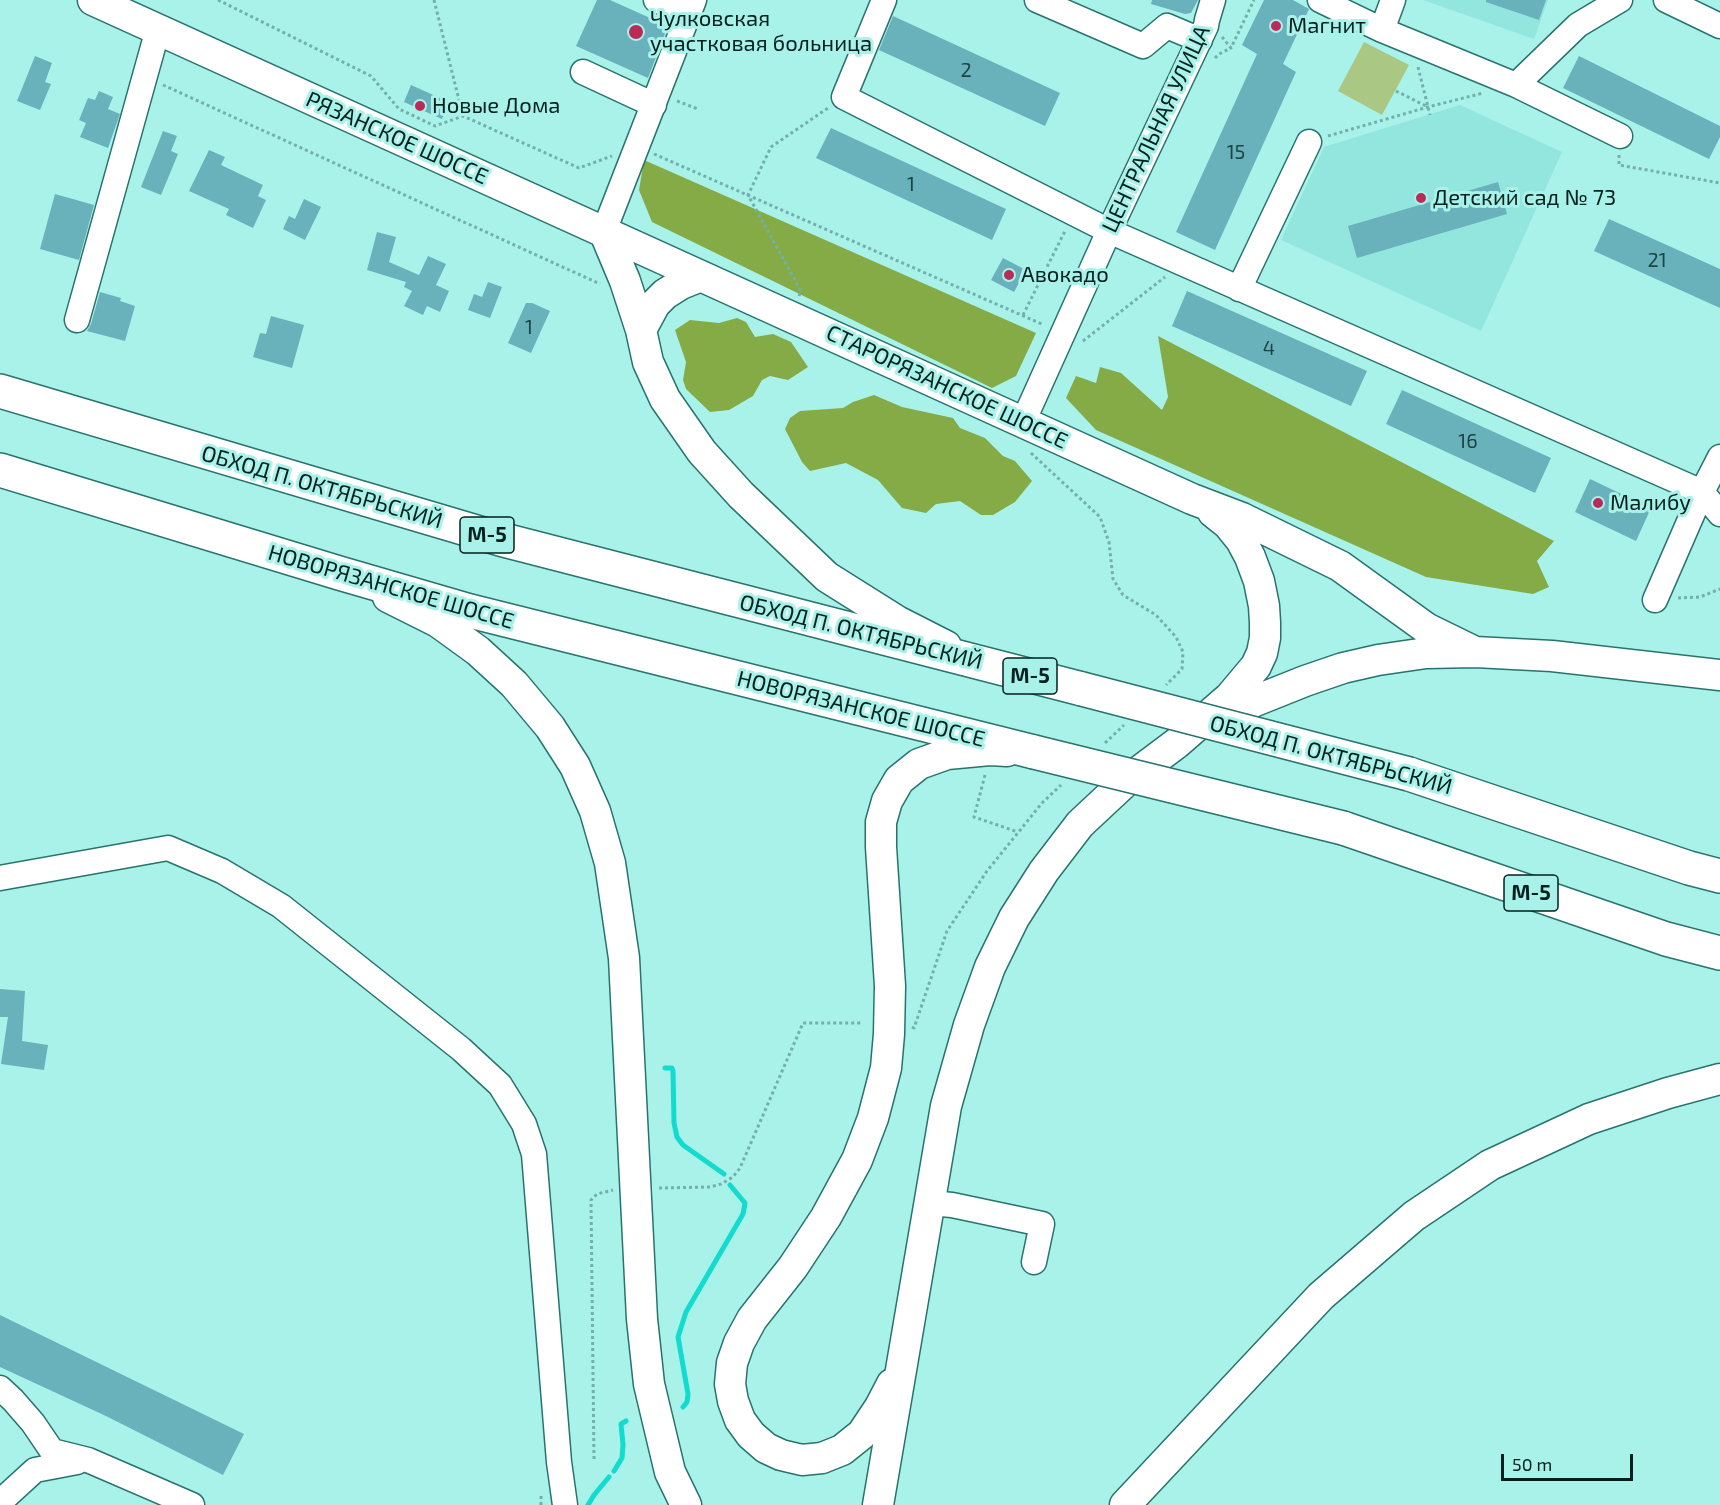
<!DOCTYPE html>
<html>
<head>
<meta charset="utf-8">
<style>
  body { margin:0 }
  #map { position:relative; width:1720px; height:1505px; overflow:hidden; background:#a9f2ea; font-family:"Exo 2",sans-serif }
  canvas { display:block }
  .scale { position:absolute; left:1501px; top:1454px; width:132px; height:27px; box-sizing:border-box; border:3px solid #02211e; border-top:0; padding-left:8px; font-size:18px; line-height:21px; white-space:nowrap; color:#02211e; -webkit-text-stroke:4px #a9f2ea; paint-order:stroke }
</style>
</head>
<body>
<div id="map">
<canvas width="1720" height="1505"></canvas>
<div class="scale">50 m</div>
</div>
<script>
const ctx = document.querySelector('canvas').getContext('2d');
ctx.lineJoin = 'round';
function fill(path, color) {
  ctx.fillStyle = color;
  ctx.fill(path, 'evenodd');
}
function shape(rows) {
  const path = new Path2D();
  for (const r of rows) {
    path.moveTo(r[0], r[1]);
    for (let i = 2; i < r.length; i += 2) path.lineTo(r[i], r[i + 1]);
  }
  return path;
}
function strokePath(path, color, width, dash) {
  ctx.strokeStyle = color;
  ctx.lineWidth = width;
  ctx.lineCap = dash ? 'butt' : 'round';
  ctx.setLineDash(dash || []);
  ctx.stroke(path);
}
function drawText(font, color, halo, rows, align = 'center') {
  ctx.font = font + ' "Exo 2",sans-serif';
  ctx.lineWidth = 6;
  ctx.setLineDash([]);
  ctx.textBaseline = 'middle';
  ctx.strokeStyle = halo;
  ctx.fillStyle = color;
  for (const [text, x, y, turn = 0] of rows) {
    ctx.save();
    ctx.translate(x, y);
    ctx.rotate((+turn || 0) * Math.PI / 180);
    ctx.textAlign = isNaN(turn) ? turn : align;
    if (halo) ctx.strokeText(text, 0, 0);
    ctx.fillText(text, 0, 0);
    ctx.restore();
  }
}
const built = shape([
  [1423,0,1548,0,1534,39],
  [1460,105,1562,152,1481,331,1281,240,1324,147]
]);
const green = shape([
  [1364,42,1409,65,1382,115,1338,91]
]);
const forest = shape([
  [644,160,1036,333,1016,376,992,388,652,222,639,190],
  [737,318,746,322,755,337,773,334,791,342,808,367,788,380,770,376,762,380,753,396,729,410,710,412,686,389,683,380,686,362,675,330,690,320,719,323],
  [1158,336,1554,541,1537,561,1549,587,1533,594,1426,577,1096,430,1066,398,1076,376,1096,383,1100,367,1121,373,1162,410,1168,397],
  [874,395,902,407,953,418,960,428,985,438,1003,456,1015,461,1032,481,1015,502,993,515,981,515,960,501,936,504,926,513,902,508,878,480,846,463,810,471,802,462,785,429,790,418,800,411,843,408,853,402]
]);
const stream = shape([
  [665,1068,672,1068,673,1071,674,1123,677,1137,683,1145,724,1174],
  [683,1407,687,1402,688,1394,678,1337,686,1312,743,1214,745,1203,730,1185],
  [614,1471,622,1458,623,1445,621,1424,626,1421],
  [588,1505,594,1495,609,1477]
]);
const building = shape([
  [597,0,610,0,668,26,648,78,576,46],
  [1152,0,1198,0,1191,13,1185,14,1151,4],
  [1264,0,1293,0,1309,9,1283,64,1296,72,1215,250,1176,232,1257,54,1242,45],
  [1486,0,1546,0,1539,20,1486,2],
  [893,16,1060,93,1045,126,879,50],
  [35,56,52,63,45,82,51,84,40,110,17,101],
  [1579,56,1720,126,1720,137,1709,159,1563,88],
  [411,85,449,102,442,119,404,102],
  [99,91,113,97,108,109,120,114,108,148,80,137,86,123,79,120,88,98,95,100],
  [831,128,1006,209,992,240,816,158],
  [163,131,177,136,171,151,178,154,161,195,141,187],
  [209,150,225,157,221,165,263,185,258,196,266,200,253,228,226,215,229,209,189,191],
  [1498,182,1507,214,1357,258,1348,226],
  [55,194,94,205,79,260,40,249],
  [304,199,321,207,305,240,283,229,289,216,295,219],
  [1609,219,1720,269,1720,308,1594,251],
  [377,232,396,237,389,262,419,275,428,256,446,264,436,285,449,291,440,312,427,306,423,315,404,306,412,291,404,287,406,282,367,270],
  [1003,258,1026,270,1014,292,991,280],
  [488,282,502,287,490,318,468,310,474,294,482,297],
  [1187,291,1367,371,1351,406,1172,326],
  [100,292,121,298,120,301,135,306,125,341,87,331,91,324],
  [526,303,532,303,550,311,531,353,508,343],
  [271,316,304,325,292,368,253,357,260,333,266,334],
  [1402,390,1551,458,1535,493,1386,424],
  [1590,479,1651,508,1636,541,1575,512],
  [0,989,25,991,22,1041,48,1045,44,1070,1,1064,8,1017,0,1017],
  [0,1315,244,1434,223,1475,106,1416,0,1367]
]);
const path = shape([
  [218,0,371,76,399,109,435,126,463,116,579,168,612,156],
  [434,0,463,116],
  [1222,37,1231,48,1254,0],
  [1215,58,1219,54,1231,48],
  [1418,67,1430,115],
  [163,85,600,284],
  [1396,91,1426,106],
  [677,101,698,109],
  [1328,136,1428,107,1483,93],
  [654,154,1044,325],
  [1619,155,1619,165,1720,183],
  [799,296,801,291,748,195,771,147,828,108],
  [1023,315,1065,231],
  [1083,341,1165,277],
  [1031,453,1100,517,1109,542,1113,579,1123,595,1156,615,1176,637,1183,652,1182,669,1166,685],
  [1678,598,1700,597,1720,589],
  [1105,743,1124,725],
  [985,775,974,817,1018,832],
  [912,1027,914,1028,947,931,987,871,1042,803,1061,785],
  [659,1188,710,1187,721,1184,733,1177,740,1168,803,1023,862,1023],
  [594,1459,591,1200,597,1194,613,1190],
  [541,1505,541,1495]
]);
const minor = shape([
  [656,0,689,14],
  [884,0,844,97,1109,231,1702,492,1720,514],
  [1037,0,1143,46,1167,26,1200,40],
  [1320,0,1382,30,1516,85,1578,25,1620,0],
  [1666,0,1720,26],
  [1382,30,1393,0],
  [583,72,654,105],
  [1516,85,1620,136],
  [604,231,694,0],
  [1239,289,1309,142],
  [77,320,158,29],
  [1023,422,1109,231,1206,26,1207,20,1213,0],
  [1655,600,1702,492,1720,457],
  [0,878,168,848,222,871,281,906,461,1049,500,1085,524,1124,534,1154,559,1462,565,1505],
  [929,1203,952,1205,1042,1224,1034,1262],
  [0,1388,13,1400,33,1423,52,1451,88,1460,192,1505],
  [0,1502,35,1470,77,1462]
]);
const major = shape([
  [93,0,1192,499,1242,518,1340,566,1426,628,1475,652],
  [604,231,625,281,641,330,648,362,665,399,702,452,741,495,827,577,897,621,946,646],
  [641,330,655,304,665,294,681,284,701,276],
  [388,597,438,622,478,651,514,684,550,727,575,766,595,811,610,863,624,958,642,1319,649,1384,670,1472,686,1505],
  [1218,718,1255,701,1305,681,1343,668,1378,660,1426,653,1475,652,1552,656,1720,675],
  [892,1384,880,1407,862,1434,842,1450,822,1458,802,1460,781,1455,766,1448,751,1435,740,1420,733,1401,730,1384,732,1363,739,1343,752,1319,793,1267,826,1217,857,1160,873,1118,886,1068,889,1034,890,986,881,847,881,822,887,801,899,780,919,764,947,754,990,750,1007,751],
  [878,1505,946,1106,969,1025,990,967,1014,918,1044,871,1080,824,1125,782,1177,743,1230,697,1256,666,1262,653,1265,638,1265,623,1264,606,1259,581,1250,557,1241,540,1228,524,1213,512],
  [1125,1505,1321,1296,1414,1216,1490,1165,1589,1119,1668,1093,1720,1079]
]);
const highway = shape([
  [0,391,500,539,1082,689],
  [0,470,339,573,470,611,1034,752],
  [1409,774,1689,868,1720,876],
  [1343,828,1666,939,1720,953]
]);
const highwayBridge = shape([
  [1082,689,1409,774],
  [1034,752,1343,828]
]);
const markers = [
  [1276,26,6,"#ba2b58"],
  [636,32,8,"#ba2b58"],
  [420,106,6,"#ba2b58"],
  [1421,198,6,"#ba2b58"],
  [1009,275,6,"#ba2b58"],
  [1598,503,6,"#ba2b58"]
];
const numberNames = [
  ["2",966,70],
  ["15",1236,152],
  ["1",911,184],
  ["21",1657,260],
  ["1",529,327],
  ["4",1269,348],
  ["16",1468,441]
];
const shields = [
  [487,535,54],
  [1030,676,54],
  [1531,893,54]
];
const shieldNames = [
  ["М-5",487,535],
  ["М-5",1030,676],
  ["М-5",1531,893]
];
const poiNames = [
  ["Чулковская",650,19],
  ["участковая больница",650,44],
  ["Магнит",1288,26],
  ["Новые Дома",432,106],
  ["Детский сад № 73",1433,198],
  ["Авокадо",1021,275],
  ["Малибу",1610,503]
];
const streetNames = [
  ["ЦЕНТРАЛЬНАЯ УЛИЦА",1156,129,-65],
  ["РЯЗАНСКОЕ ШОССЕ",397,138,24],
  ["СТАРОРЯЗАНСКОЕ ШОССЕ",947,387,25],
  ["ОБХОД П. ОКТЯБРЬСКИЙ",322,487,16],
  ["НОВОРЯЗАНСКОЕ ШОССЕ",391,587,16],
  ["ОБХОД П. ОКТЯБРЬСКИЙ",861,632,14],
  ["НОВОРЯЗАНСКОЕ ШОССЕ",861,709,14],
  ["ОБХОД П. ОКТЯБРЬСКИЙ",1331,755,15]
];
fill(built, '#92e6dd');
fill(green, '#aac784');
fill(forest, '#84ab45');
strokePath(stream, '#13dbce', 5);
fill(building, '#69b1bb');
strokePath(minor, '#28736d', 27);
strokePath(major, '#28736d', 33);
strokePath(highway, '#28736d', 36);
strokePath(path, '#74b0a9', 3, [3, 3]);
strokePath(minor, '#fff', 24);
strokePath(major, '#fff', 30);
strokePath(highway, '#fff', 33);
strokePath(highwayBridge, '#28736d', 36, []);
strokePath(highwayBridge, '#fff', 33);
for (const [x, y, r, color] of markers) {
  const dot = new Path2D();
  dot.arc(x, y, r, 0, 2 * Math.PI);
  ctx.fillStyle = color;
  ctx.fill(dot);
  strokePath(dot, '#a9f2ea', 2);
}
drawText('20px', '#1c4545', null, numberNames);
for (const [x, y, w] of shields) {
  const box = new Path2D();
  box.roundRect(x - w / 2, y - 18, w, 36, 4.5);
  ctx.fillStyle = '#a9f2ea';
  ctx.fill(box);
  strokePath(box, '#02211e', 1.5);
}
drawText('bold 21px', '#02211e', null, shieldNames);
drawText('22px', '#02211e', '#a9f2ea', poiNames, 'left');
drawText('22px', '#02211e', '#a9f2ea', streetNames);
</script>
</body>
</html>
